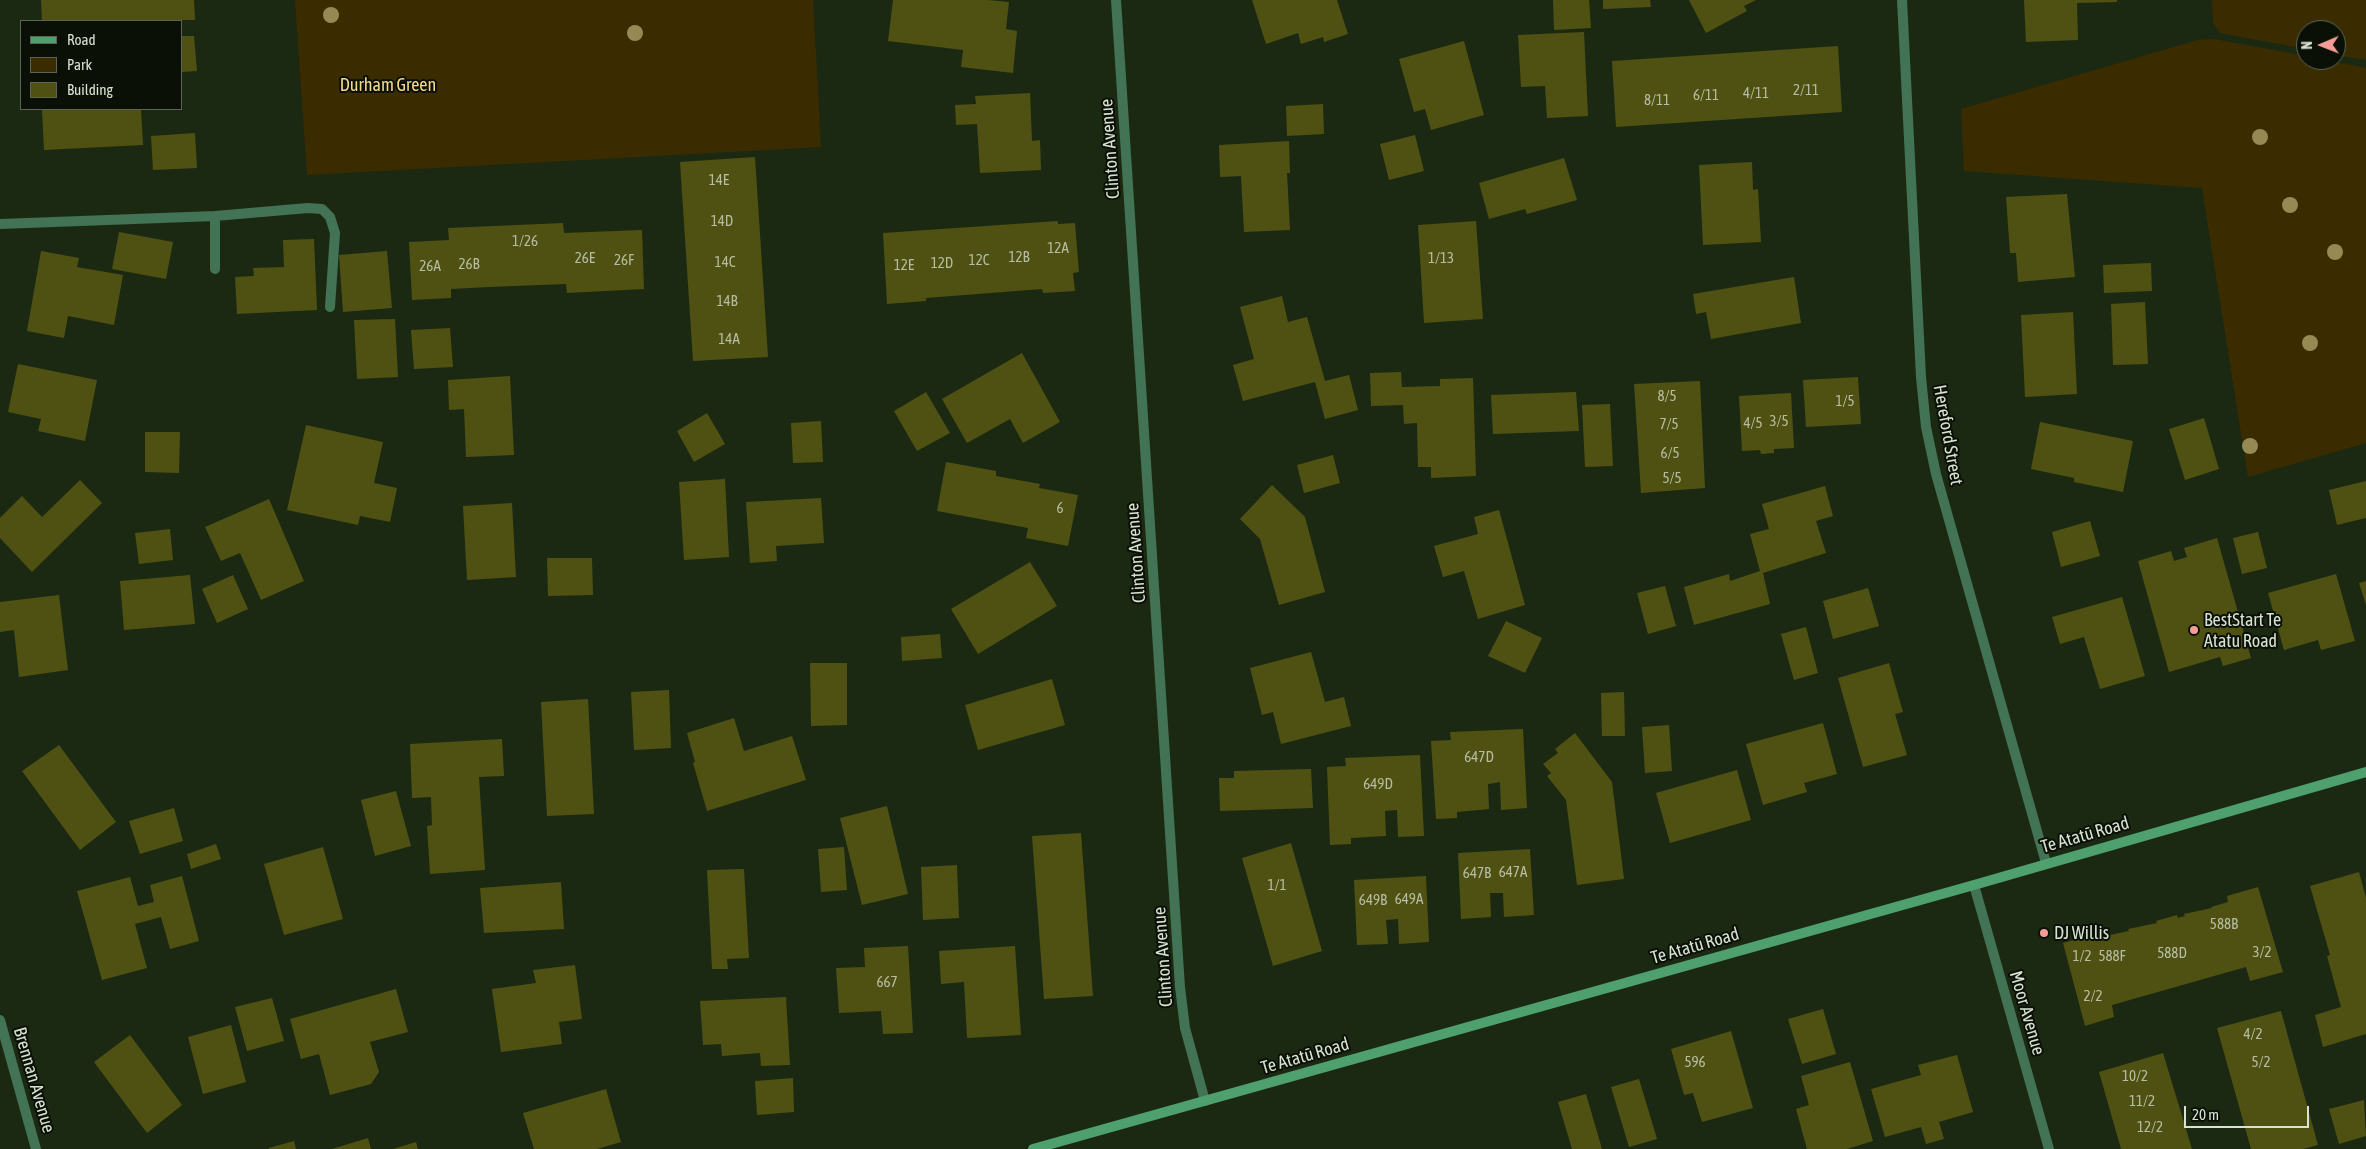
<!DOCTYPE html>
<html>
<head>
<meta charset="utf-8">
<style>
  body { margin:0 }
  #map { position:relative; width:2366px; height:1149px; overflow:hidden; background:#1c2912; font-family:"Asap Condensed",sans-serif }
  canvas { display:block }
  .legend { position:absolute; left:20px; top:20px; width:162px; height:90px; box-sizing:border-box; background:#0a1006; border:1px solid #5c6458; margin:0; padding:6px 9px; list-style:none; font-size:15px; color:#d8e1d2 }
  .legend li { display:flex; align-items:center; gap:10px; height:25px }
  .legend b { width:25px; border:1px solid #5c6458 }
  .north { position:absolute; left:2296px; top:20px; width:50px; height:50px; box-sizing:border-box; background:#0a1006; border:1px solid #5c6458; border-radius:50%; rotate:269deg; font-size:14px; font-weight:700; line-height:20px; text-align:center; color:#d8e1d2 }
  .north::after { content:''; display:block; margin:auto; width:18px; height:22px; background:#f59c96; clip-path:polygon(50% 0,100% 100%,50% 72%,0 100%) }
  .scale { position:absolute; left:2184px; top:1106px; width:125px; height:22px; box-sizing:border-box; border:2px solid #d8e1d2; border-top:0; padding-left:6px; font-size:15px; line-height:18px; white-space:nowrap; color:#d8e1d2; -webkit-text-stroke:4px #0a1006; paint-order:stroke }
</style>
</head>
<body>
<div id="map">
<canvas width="2366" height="1149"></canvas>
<ul class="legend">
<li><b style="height:6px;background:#4ea06e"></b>Road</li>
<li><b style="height:14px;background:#3b2c00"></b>Park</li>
<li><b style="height:14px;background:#4f5113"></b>Building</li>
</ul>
<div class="north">N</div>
<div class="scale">20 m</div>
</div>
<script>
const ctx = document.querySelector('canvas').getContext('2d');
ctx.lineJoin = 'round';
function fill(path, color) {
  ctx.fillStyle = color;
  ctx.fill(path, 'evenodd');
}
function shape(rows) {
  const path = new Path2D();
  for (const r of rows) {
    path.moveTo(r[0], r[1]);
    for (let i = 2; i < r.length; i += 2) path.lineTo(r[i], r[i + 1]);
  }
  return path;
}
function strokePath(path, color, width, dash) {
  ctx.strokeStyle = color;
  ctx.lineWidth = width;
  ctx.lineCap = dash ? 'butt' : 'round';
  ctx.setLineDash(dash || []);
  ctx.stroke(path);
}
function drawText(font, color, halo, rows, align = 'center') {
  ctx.font = font + ' "Asap Condensed",sans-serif';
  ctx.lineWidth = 4;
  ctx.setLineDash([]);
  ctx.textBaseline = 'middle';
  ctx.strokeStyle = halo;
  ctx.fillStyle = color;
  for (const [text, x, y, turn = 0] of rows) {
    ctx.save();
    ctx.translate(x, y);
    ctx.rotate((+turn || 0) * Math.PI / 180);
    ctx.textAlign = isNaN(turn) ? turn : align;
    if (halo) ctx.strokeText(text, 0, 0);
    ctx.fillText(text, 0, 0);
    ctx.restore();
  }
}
const green = shape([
  [295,0,813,0,821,147,307,175],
  [2212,0,2366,0,2366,60,2336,55,2336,30,2306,30,2306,49,2220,33,2213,22],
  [2214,39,2306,56,2306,60,2324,60,2366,68,2366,443,2248,477,2202,188,1964,171,1961,109,2198,40]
]);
const building = shape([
  [41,0,194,0,195,20,42,21],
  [893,0,987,0,1009,2,1006,29,1017,31,1013,73,961,67,963,50,888,41],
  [1252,0,1337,0,1348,34,1324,42,1323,37,1301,44,1298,33,1266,44],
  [1553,0,1589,0,1591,28,1554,30],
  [1603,0,1650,0,1651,7,1603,9],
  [1689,0,1756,0,1744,6,1747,11,1706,33],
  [2024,0,2117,0,2117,2,2077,3,2078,40,2026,42],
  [1584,32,1588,116,1547,118,1545,86,1521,87,1518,35],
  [181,36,194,36,197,71,181,72],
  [1464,41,1484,115,1431,130,1425,109,1414,112,1399,59],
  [1838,46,1842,112,1616,127,1612,61],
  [1030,93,1032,141,1040,140,1041,170,980,173,977,124,956,125,955,105,976,104,975,96],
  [1323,104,1324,134,1287,136,1286,106],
  [42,109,141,109,143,145,44,150],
  [195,133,197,168,153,170,151,136],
  [1415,135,1424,171,1389,180,1380,144],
  [1289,141,1290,173,1287,173,1290,230,1244,232,1241,176,1220,177,1219,145],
  [755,157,768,357,693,361,680,162],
  [1564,158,1577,200,1527,214,1525,209,1489,219,1479,183],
  [1752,162,1753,190,1758,189,1761,242,1703,245,1699,165],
  [2067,194,2075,277,2018,282,2016,253,2010,253,2006,197],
  [1058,221,1058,224,1075,223,1079,272,1073,273,1075,291,1043,293,1042,289,926,298,926,301,887,304,883,233],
  [1476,221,1483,319,1424,323,1418,225],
  [563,223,564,233,642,230,644,289,567,293,566,284,489,287,451,289,451,298,412,300,409,242,449,240,448,228],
  [119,232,173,242,166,279,112,269],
  [314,239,317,310,237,314,235,277,254,276,253,268,284,267,283,240],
  [41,251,79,258,77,267,123,275,114,325,68,316,64,338,27,331],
  [387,251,392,308,343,312,339,255],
  [2151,263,2152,291,2104,293,2103,265],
  [1794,277,1801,323,1711,339,1706,312,1696,314,1693,294],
  [1282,296,1288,322,1307,317,1325,381,1349,375,1358,410,1325,419,1315,382,1243,401,1233,365,1254,359,1240,307],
  [2145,302,2148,364,2113,365,2111,304],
  [2073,312,2077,394,2025,397,2021,315],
  [395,319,398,377,357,379,354,320],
  [450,328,453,367,414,369,411,330],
  [1022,353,1060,422,1023,443,1010,419,967,443,942,399],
  [18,364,97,380,85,441,38,431,41,419,8,412],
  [1401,372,1402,387,1440,386,1440,379,1473,378,1476,476,1431,478,1431,467,1418,467,1417,423,1404,424,1403,405,1371,406,1370,373],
  [510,376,514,455,466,457,464,409,449,410,448,380],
  [1858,377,1861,424,1806,427,1803,380],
  [1700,381,1705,488,1641,493,1634,384],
  [926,392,950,433,917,451,894,411],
  [1576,392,1579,431,1493,434,1491,395],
  [1791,393,1794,448,1774,449,1774,453,1761,454,1760,450,1742,451,1739,396],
  [1610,404,1613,466,1585,467,1582,405],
  [707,413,725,444,694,462,677,431],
  [2204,418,2219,469,2185,480,2169,429],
  [821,421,823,462,793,463,791,423],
  [2040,422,2133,441,2123,492,2074,482,2074,478,2031,469],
  [306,425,383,442,374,483,397,488,390,522,360,516,358,525,287,510],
  [145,432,180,432,179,473,145,472],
  [1333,455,1340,483,1304,493,1297,465],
  [946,462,996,471,996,476,1040,484,1039,488,1078,495,1068,546,1026,538,1028,528,937,511],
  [725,479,729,557,684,560,679,482],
  [80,480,102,503,32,572,0,538,0,518,22,496,42,517],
  [2366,481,2366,518,2337,525,2329,490],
  [1272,485,1305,517,1325,592,1279,605,1260,539,1240,519],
  [1825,486,1833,516,1816,521,1826,553,1763,573,1770,604,1694,625,1684,587,1729,574,1730,581,1760,571,1750,534,1769,529,1762,504],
  [821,498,824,543,776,546,777,561,750,563,746,502],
  [269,499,304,581,261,600,240,553,221,561,205,527],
  [512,503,516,577,467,580,463,506],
  [1499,510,1525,605,1478,619,1464,571,1443,577,1434,546,1478,534,1474,517],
  [2090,521,2100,556,2061,567,2052,532],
  [170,529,173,560,139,564,135,533],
  [2258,532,2267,568,2242,574,2233,538],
  [2217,538,2251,658,2223,666,2220,657,2169,672,2138,561,2171,551,2174,561,2187,557,2184,548],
  [547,558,592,558,593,595,548,596],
  [1030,562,1057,606,978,654,951,609],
  [2336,574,2355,641,2321,650,2318,640,2284,650,2268,593],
  [190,575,195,624,124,630,120,581],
  [233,575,248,609,217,623,202,589],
  [2366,581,2366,605,2359,583],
  [1665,586,1676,626,1648,634,1637,593],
  [1868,588,1879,626,1833,639,1823,601],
  [59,595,68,670,19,677,14,630,0,632,0,602],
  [2122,597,2145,676,2100,689,2084,637,2060,644,2052,617],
  [1506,621,1542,638,1525,673,1488,656],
  [1806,627,1818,673,1794,680,1781,634],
  [940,634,942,658,902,661,901,637],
  [1311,652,1325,702,1344,697,1351,726,1281,744,1273,712,1262,715,1250,668],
  [810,663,847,663,847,725,811,726],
  [1889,663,1903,712,1895,714,1907,755,1863,767,1838,678],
  [1052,679,1065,725,978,750,965,705],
  [669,690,671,748,634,750,631,692],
  [1624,692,1625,736,1602,736,1601,693],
  [588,699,594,814,547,816,541,702],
  [734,718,744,751,792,736,806,780,707,811,693,763,695,762,687,733],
  [1823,723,1837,774,1804,783,1807,792,1763,805,1746,744],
  [1669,725,1672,771,1645,773,1642,727],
  [1523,729,1527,808,1501,810,1500,782,1495,783,1488,784,1489,809,1457,812,1457,818,1436,819,1431,741,1451,740,1450,732],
  [1575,733,1612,782,1624,879,1577,885,1566,800,1547,776,1551,773,1543,764,1558,753,1555,749],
  [502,739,504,776,479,777,485,870,430,874,427,826,432,825,431,797,412,798,410,744],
  [59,745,116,822,80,850,22,771],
  [1420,755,1424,836,1398,837,1397,810,1385,811,1386,836,1351,838,1351,844,1330,845,1327,767,1346,766,1345,758],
  [1311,769,1313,808,1220,811,1219,778,1234,778,1234,771],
  [1737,770,1751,820,1670,843,1656,793],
  [396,791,411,846,375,856,361,800],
  [887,806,908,894,862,905,840,818],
  [174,808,183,841,140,854,129,821],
  [1081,833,1093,996,1044,999,1032,836],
  [1291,843,1322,951,1273,966,1242,858],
  [216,844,221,859,191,869,187,854],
  [323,847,343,919,284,935,264,864],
  [844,847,847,890,821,892,818,849],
  [1530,849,1534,915,1504,917,1503,893,1490,893,1491,917,1461,919,1458,853],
  [957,865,959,918,923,920,921,867],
  [744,869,749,958,727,959,728,969,712,969,707,870],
  [2359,872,2366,898,2366,1034,2323,1047,2315,1015,2341,1007,2327,956,2330,955,2310,886],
  [182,876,199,941,170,949,161,917,135,924,147,968,102,980,77,891,130,877,138,906,154,902,150,885],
  [1426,876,1429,942,1399,944,1398,919,1386,920,1388,944,1357,945,1354,880],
  [561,882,564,929,484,933,480,888],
  [2258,887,2283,972,2250,981,2246,967,2112,1005,2114,1017,2085,1026,2063,943,2092,935,2094,941,2100,940,2100,937,2129,931,2128,929,2157,923,2156,921,2177,915,2178,918,2185,916,2184,914,2212,908,2211,907,2228,902,2227,896],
  [908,946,913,1033,883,1034,881,1011,839,1013,836,968,865,967,864,948],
  [1015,946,1021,1035,967,1038,964,982,941,984,939,951],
  [575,965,582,1019,559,1022,562,1044,501,1052,492,989,536,983,533,970],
  [396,989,408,1032,370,1042,379,1072,371,1084,330,1095,319,1054,301,1059,290,1019],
  [786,997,790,1065,761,1066,760,1053,722,1056,721,1044,703,1045,700,1001],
  [272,998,284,1041,247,1051,235,1007],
  [1823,1009,1836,1054,1802,1064,1788,1019],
  [2281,1011,2318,1145,2303,1149,2251,1149,2217,1028],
  [231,1025,246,1082,203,1094,188,1037],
  [1731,1031,1753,1108,1702,1122,1693,1093,1684,1095,1671,1049],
  [130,1035,182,1105,147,1133,94,1062],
  [2163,1053,2192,1149,2121,1149,2099,1072],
  [1957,1055,1973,1112,1939,1122,1944,1139,1926,1144,1921,1127,1885,1137,1871,1089,1921,1075,1918,1065],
  [1850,1062,1873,1141,1847,1149,1807,1149,1796,1109,1809,1105,1801,1076],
  [793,1078,794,1112,757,1115,755,1081],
  [1639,1079,1657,1139,1629,1147,1611,1087],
  [606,1089,621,1142,597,1149,534,1149,523,1113],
  [1586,1094,1602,1149,1572,1149,1558,1102],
  [2364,1100,2366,1136,2339,1144,2329,1109],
  [368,1138,371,1149,332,1149],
  [294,1141,296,1149,269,1149,269,1148],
  [416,1142,418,1149,393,1149]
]);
const lane = shape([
  [215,216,308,208,322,209,330,217,335,233,330,307],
  [0,224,215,216,215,269]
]);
const street = shape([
  [1116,0,1180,987,1185,1028,1205,1101],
  [1902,0,1921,377,1926,427,1936,474,2046,863],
  [1974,885,2049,1149],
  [0,1020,36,1149]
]);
const secondary = shape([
  [1033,1149,1974,885,2366,772]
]);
const trees = [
  [331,15],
  [635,33],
  [2260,137],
  [2290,205],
  [2335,252],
  [2310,343],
  [2250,446]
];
const markers = [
  [2194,630,5,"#f59c96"],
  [2044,933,5,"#f59c96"]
];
const numberNames = [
  ["2/11",1806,90],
  ["4/11",1756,93],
  ["6/11",1706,95],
  ["8/11",1657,100],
  ["14E",719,180],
  ["14D",722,221],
  ["1/26",525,241],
  ["12A",1058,248],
  ["12B",1019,257],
  ["26E",585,258],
  ["1/13",1441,258],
  ["26F",624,260],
  ["12C",979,260],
  ["14C",725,262],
  ["12D",942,263],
  ["26B",469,264],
  ["12E",904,265],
  ["26A",430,266],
  ["14B",727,301],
  ["14A",729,339],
  ["8/5",1667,396],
  ["1/5",1845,401],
  ["3/5",1779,421],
  ["4/5",1753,423],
  ["7/5",1669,424],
  ["6/5",1670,453],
  ["5/5",1672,478],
  ["6",1060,508],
  ["647D",1479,757],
  ["649D",1378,784],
  ["647A",1513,872],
  ["647B",1477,873],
  ["1/1",1277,885],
  ["649A",1409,899],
  ["649B",1373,900],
  ["588B",2224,924],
  ["3/2",2262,952],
  ["588D",2172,953],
  ["1/2",2082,956],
  ["588F",2112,956],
  ["667",887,982],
  ["2/2",2093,996],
  ["4/2",2253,1034],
  ["596",1695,1062],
  ["5/2",2261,1062],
  ["10/2",2135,1076],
  ["11/2",2142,1101],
  ["12/2",2150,1127]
];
const parkNames = [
  ["Durham Green",388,85]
];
const streetNames = [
  ["Clinton Avenue",1110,149,-94],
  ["Hereford Street",1948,435,80],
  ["Clinton Avenue",1136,553,-94],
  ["Te Atatū Road",2085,835,-16],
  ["Te Atatū Road",1695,946,-16],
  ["Clinton Avenue",1163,957,-94],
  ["Moor Avenue",2027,1013,74],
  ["Te Atatū Road",1305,1056,-16],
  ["Brennan Avenue",34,1080,74]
];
const poiNames = [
  ["BestStart Te",2204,620],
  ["Atatu Road",2204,641],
  ["DJ Willis",2054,933]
];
fill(green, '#3b2c00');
fill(building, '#4f5113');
strokePath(lane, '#427354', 10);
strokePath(street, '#427354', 10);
strokePath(secondary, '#4ea06e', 10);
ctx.fillStyle = '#958a53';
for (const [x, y] of trees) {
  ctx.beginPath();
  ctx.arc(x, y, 8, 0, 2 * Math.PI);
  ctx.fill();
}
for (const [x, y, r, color] of markers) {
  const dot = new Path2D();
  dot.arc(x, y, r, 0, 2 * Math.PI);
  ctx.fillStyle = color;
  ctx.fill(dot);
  strokePath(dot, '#0a1006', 2);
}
drawText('15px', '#b6bda2', null, numberNames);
drawText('18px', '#f8d989', '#0a1006', parkNames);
drawText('18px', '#d8e1d2', '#0a1006', streetNames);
drawText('18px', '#d8e1d2', '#0a1006', poiNames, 'left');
</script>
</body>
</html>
